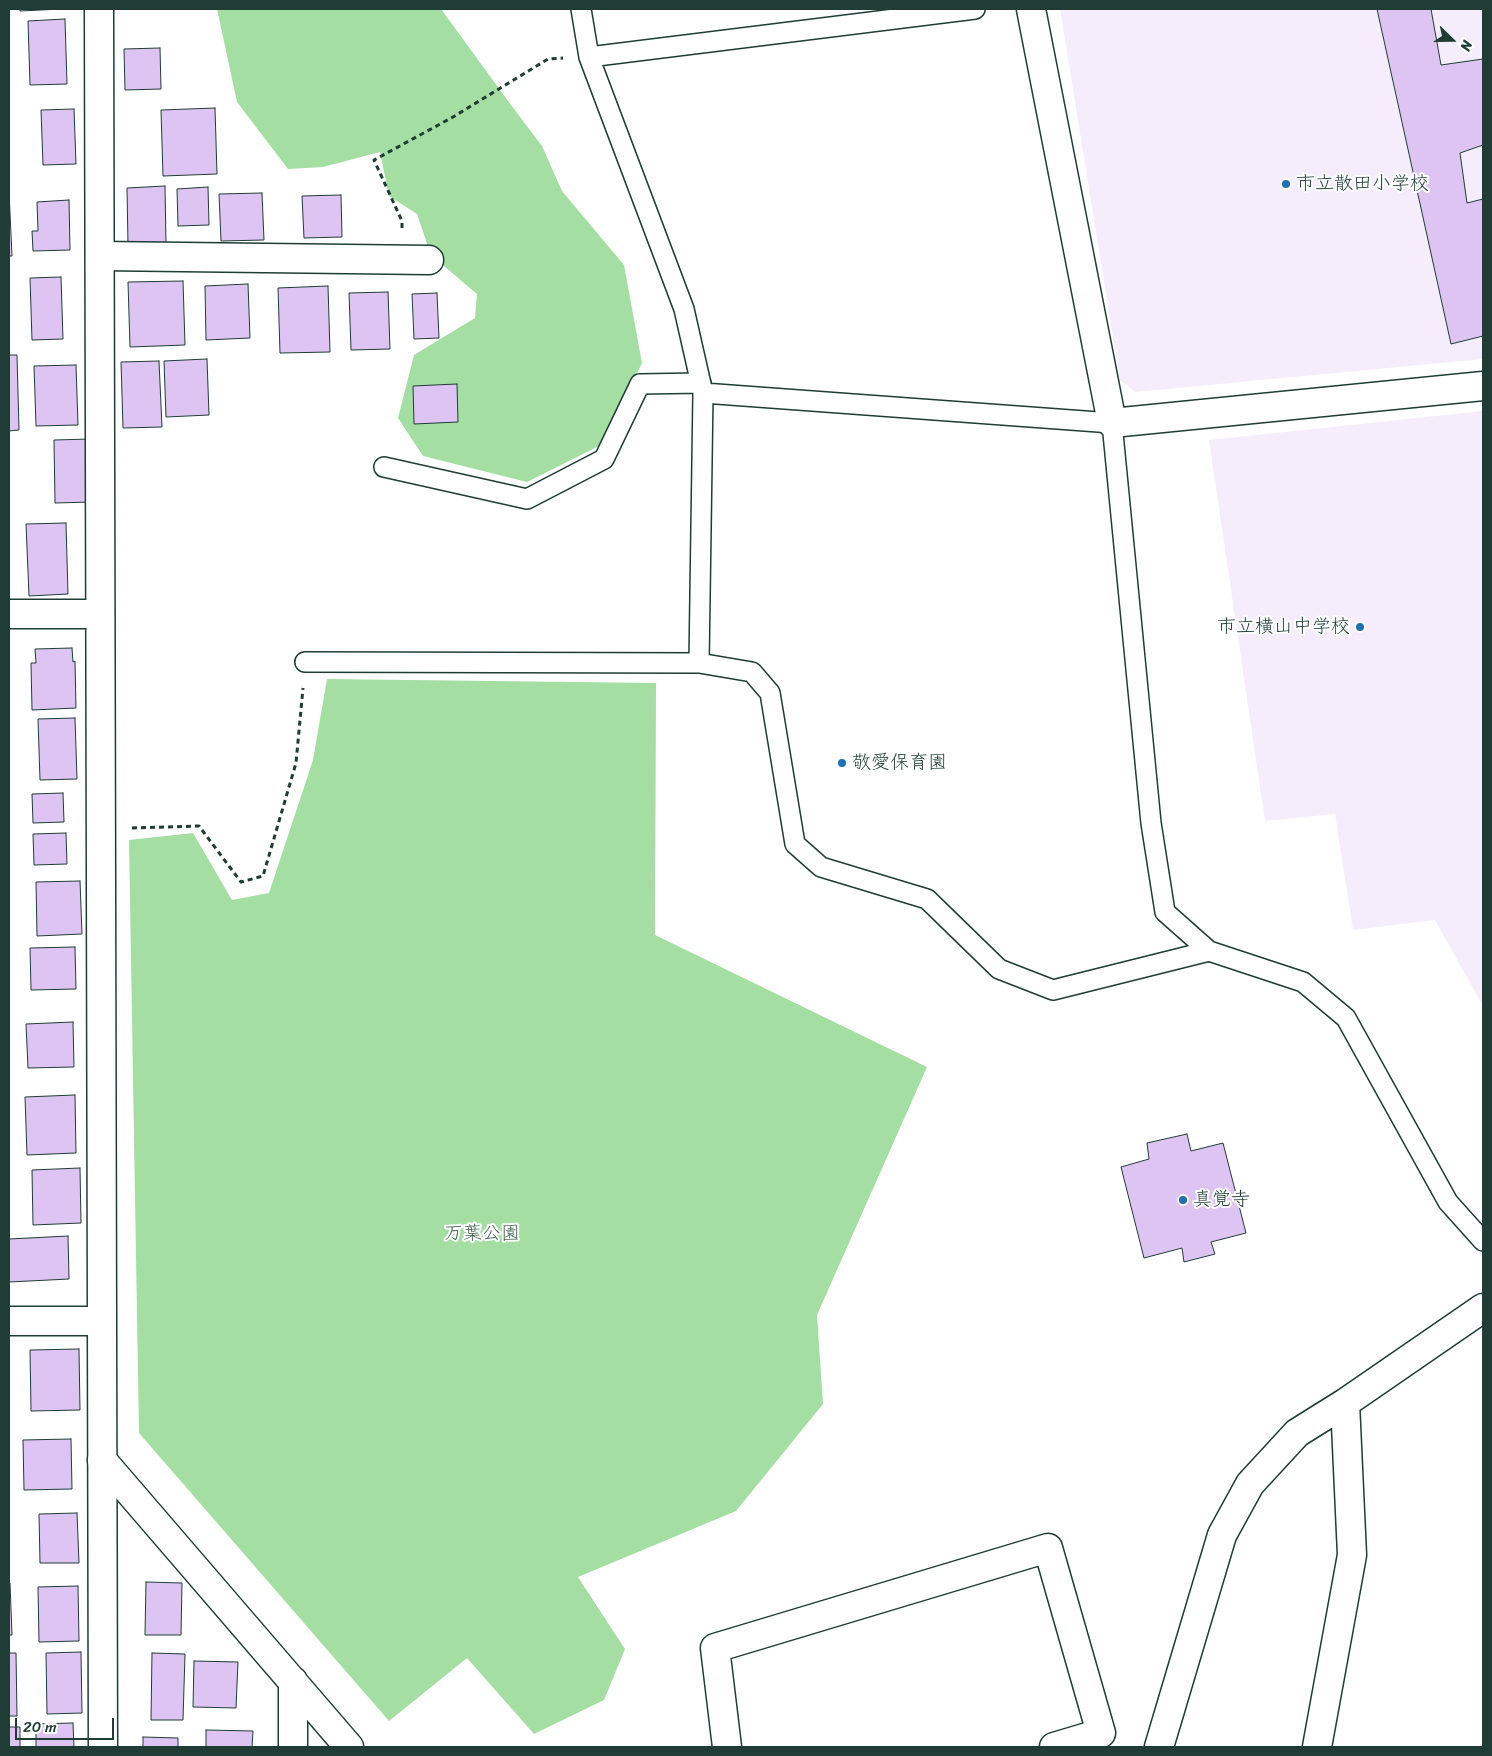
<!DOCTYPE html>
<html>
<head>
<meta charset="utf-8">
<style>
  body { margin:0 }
  #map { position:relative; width:1492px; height:1756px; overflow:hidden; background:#fff; font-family:Sriracha,sans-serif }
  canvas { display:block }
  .frame { position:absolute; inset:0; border:10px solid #1f3d34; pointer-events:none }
  .north { position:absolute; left:1427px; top:15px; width:50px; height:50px; -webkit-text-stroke:4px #fff; paint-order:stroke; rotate:112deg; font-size:14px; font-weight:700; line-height:20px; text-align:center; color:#1f3d34 }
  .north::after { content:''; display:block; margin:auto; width:18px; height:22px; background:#1f3d34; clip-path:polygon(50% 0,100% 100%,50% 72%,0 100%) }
  .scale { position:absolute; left:15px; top:1718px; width:99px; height:22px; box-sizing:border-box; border:2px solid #1f3d34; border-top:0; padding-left:6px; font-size:15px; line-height:18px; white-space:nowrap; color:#1f3d34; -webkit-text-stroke:4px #fff; paint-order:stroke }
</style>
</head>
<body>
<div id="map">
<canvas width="1492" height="1756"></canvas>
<div class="frame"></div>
<div class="north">N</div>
<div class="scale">20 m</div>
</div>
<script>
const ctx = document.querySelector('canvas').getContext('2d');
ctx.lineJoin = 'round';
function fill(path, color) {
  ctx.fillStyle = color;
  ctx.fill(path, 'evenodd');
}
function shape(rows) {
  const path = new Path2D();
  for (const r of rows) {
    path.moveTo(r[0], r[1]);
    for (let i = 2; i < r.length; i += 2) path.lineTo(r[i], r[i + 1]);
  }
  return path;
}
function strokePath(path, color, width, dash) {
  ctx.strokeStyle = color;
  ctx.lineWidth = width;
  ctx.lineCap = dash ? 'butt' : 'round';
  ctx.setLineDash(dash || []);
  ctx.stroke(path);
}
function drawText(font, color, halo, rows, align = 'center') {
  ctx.font = font + ' Sriracha,"Klee One",sans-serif';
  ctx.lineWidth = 4;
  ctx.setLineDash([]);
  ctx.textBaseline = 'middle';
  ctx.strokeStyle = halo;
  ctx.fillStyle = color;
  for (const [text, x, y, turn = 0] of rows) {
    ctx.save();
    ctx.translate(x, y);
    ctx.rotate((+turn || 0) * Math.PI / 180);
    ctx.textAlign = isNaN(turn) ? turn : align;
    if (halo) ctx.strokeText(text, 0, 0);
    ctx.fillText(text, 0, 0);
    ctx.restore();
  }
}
const built = shape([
  [1060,9,1483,9,1483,359,1135,392,1120,380],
  [1483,411,1483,1006,1435,920,1353,930,1335,814,1265,821,1209,440]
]);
const green = shape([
  [217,9,441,9,511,105,542,146,562,191,624,265,642,363,603,444,527,482,423,456,398,418,414,355,475,318,477,294,431,255,417,214,389,196,380,152,323,167,288,169,237,102],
  [327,679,656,683,655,935,927,1067,817,1315,823,1404,736,1511,578,1577,625,1649,604,1700,534,1734,467,1658,389,1721,139,1433,129,840,193,833,232,900,269,893,313,760]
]);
const building = shape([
  [20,9,62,9,20,11,20,9],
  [1377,9,1431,9,1441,65,1483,59,1483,145,1460,153,1467,203,1483,199,1483,336,1451,344,1377,9],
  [65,19,67,84,30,85,28,21,65,19],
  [160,48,161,89,125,90,124,49,160,48],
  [215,108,217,174,163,176,161,110,215,108],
  [74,109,76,164,43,165,41,110,74,109],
  [165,186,166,243,128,245,127,188,165,186],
  [208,187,209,225,178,226,177,189,208,187],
  [9,191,12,256,9,256,9,191],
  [262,193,264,240,221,241,219,194,262,193],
  [341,195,342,237,304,238,302,196,341,195],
  [69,200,70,250,33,251,32,231,38,231,37,202,69,200],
  [61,277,63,339,32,340,30,278,61,277],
  [183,281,185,345,130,347,128,282,183,281],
  [248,284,250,338,206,340,205,286,248,284],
  [328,286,330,352,280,353,278,288,328,286],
  [388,292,390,349,351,350,349,293,388,292],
  [437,293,439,338,414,339,412,294,437,293],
  [9,355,17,355,19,430,9,431,9,355],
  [207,359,209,415,166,417,164,361,207,359],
  [159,361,162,427,123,428,121,362,159,361],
  [76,365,78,425,36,426,34,366,76,365],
  [457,384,458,422,414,424,413,386,457,384],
  [91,439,92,502,55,503,54,440,91,439],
  [66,523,68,594,29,596,26,524,66,523],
  [72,648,73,662,75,661,76,708,32,710,31,663,36,663,35,649,72,648],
  [75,718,77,779,40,780,38,719,75,718],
  [63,793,64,822,33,823,32,794,63,793],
  [66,833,67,864,34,865,33,834,66,833],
  [80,881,82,934,37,936,36,882,80,881],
  [75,947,76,989,31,990,30,948,75,947],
  [73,1022,74,1067,28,1068,26,1024,73,1022],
  [75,1095,76,1153,27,1155,25,1097,75,1095],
  [1187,1134,1191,1151,1223,1143,1246,1233,1211,1242,1215,1254,1184,1262,1182,1248,1144,1258,1121,1167,1149,1159,1147,1143,1187,1134],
  [80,1168,81,1223,33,1225,32,1170,80,1168],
  [68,1236,69,1279,9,1282,9,1239,68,1236],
  [79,1349,80,1410,31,1411,30,1350,79,1349],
  [71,1439,72,1489,24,1490,23,1440,71,1439],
  [77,1513,79,1563,40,1563,39,1514,77,1513],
  [146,1582,182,1583,181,1635,145,1635,146,1582],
  [9,1583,10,1583,12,1635,9,1635,9,1583],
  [78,1586,79,1641,39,1642,38,1587,78,1586],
  [81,1652,82,1713,47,1714,46,1653,81,1652],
  [9,1653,16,1653,17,1716,9,1716,9,1653],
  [152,1653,185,1654,183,1720,151,1720,152,1653],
  [194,1661,238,1662,236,1708,193,1707,194,1661],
  [73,1723,74,1747,36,1747,36,1724,73,1723],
  [9,1727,20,1727,20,1747,9,1747,9,1727],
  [206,1730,253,1731,252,1747,206,1747,206,1730],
  [143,1737,178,1738,178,1747,143,1747,143,1737]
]);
const path = shape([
  [402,228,402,221,374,160,453,117,548,59,563,58],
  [132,828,199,826,241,882,263,876,296,763,303,688]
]);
const lane = shape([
  [581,9,589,57,975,9],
  [589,57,684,309,703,393,699,663,752,672,770,693,795,844,821,867,927,899,999,969,1053,990,1209,951],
  [703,393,1112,423,1151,823,1165,912,1209,951,1303,982,1346,1018,1448,1202,1483,1241],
  [384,467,527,499,604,459,640,384,701,383],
  [305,662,699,663]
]);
const street = shape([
  [1031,9,1112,423,1483,386],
  [100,256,429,260],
  [9,614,100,614],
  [102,1460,349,1747],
  [293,1681,293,1747],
  [727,1747,715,1648,1048,1548,1101,1733,1054,1747],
  [1159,1747,1222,1535,1250,1484,1297,1433,1345,1403,1483,1308],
  [1317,1747,1352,1555,1345,1403]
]);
const secondary = shape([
  [99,9,103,1747],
  [9,1321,102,1321]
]);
const markers = [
  [1286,184,5,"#1f6fb2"],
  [1360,627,5,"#1f6fb2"],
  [842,763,5,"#1f6fb2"],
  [1183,1200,5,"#1f6fb2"]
];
const poiNames = [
  ["市立散田小学校",1296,184],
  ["市立横山中学校",1350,627,"right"],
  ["敬愛保育園",852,763],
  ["真覚寺",1193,1200]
];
const parkNames = [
  ["万葉公園",482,1234]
];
fill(built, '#f5edfb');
fill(green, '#a4dea3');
fill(building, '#dec4f3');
strokePath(building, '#1f3d34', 1);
strokePath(lane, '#1f3d34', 22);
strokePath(street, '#1f3d34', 31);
strokePath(secondary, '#1f3d34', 31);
strokePath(path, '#1f3d34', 3, [5, 4]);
strokePath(lane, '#fff', 19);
strokePath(street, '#fff', 28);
strokePath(secondary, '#fff', 28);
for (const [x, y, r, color] of markers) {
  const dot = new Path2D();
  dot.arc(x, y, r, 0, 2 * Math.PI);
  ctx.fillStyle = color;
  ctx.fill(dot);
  strokePath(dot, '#fff', 2);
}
drawText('19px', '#1f3d34', '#fff', poiNames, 'left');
drawText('19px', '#406550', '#fff', parkNames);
</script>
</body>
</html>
